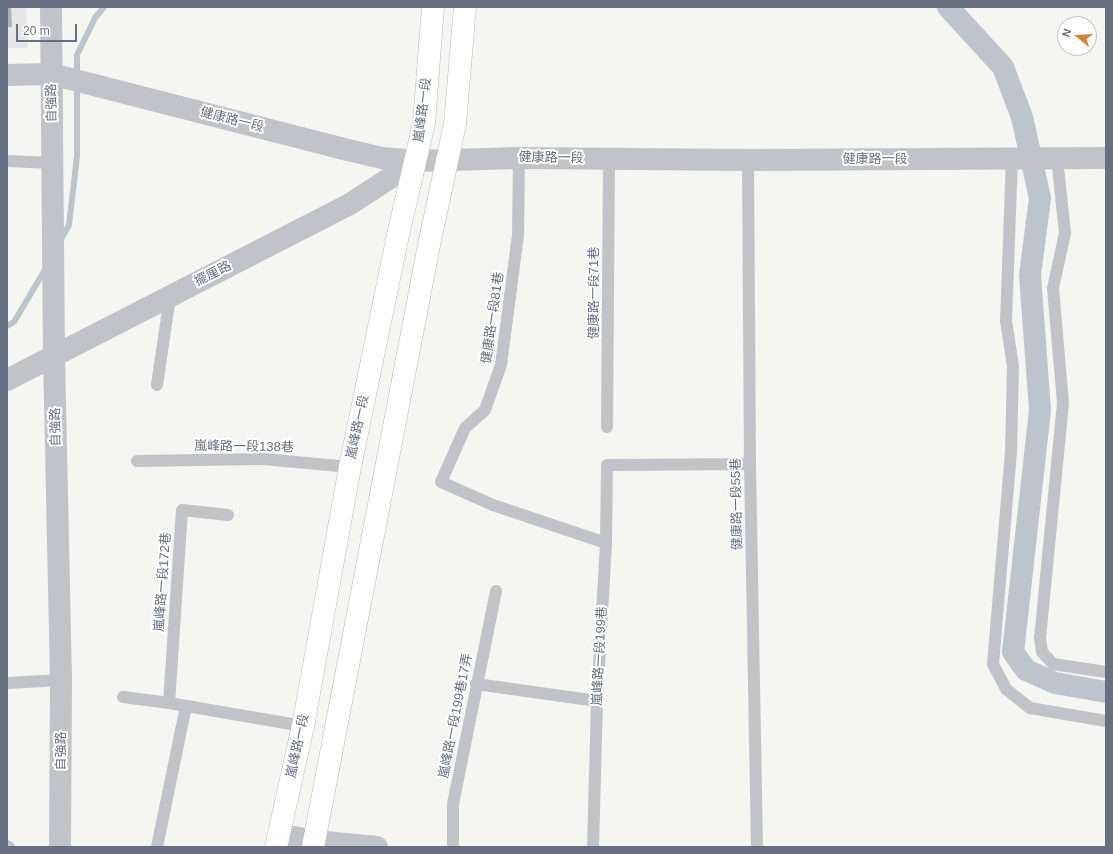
<!DOCTYPE html>
<html>
<head>
<meta charset="utf-8">
<style>
  body { margin:0 }
  #map { position:relative; width:1113px; height:854px; overflow:hidden; background:#f5f6f2; font-family:Arial,sans-serif }
  canvas { display:block }
  .frame { position:absolute; inset:0; border:8px solid #676f81; pointer-events:none }
  .north { position:absolute; left:1057px; top:16px; width:40px; height:40px; box-sizing:border-box; background:#fff; border:1px solid #c2c5cd; border-radius:50%; rotate:288deg; font-size:11px; font-weight:700; line-height:16px; text-align:center; color:#676f81 }
  .north::after { content:''; display:block; margin:auto; width:14px; height:18px; background:#d58233; clip-path:polygon(50% 0,100% 100%,50% 72%,0 100%) }
  .scale { position:absolute; left:16px; top:24px; width:61px; height:18px; box-sizing:border-box; border:2px solid #676f81; border-top:0; padding-left:5px; font-size:12px; line-height:14px; white-space:nowrap; color:#676f81; -webkit-text-stroke:3px #fff; paint-order:stroke }
</style>
</head>
<body>
<div id="map">
<canvas width="1113" height="854"></canvas>
<div class="frame"></div>
<div class="north">N</div>
<div class="scale">20 m</div>
</div>
<script>
const ctx = document.querySelector('canvas').getContext('2d');
ctx.lineJoin = 'round';
function fill(path, color) {
  ctx.fillStyle = color;
  ctx.fill(path, 'evenodd');
}
function shape(rows) {
  const path = new Path2D();
  for (const r of rows) {
    path.moveTo(r[0], r[1]);
    for (let i = 2; i < r.length; i += 2) path.lineTo(r[i], r[i + 1]);
  }
  return path;
}
function strokePath(path, color, width, dash) {
  ctx.strokeStyle = color;
  ctx.lineWidth = width;
  ctx.lineCap = dash ? 'butt' : 'round';
  ctx.setLineDash(dash || []);
  ctx.stroke(path);
}
function drawText(font, color, halo, rows, align = 'center') {
  ctx.font = font + ' Arial,"Noto Sans TC",sans-serif';
  ctx.lineWidth = 4;
  ctx.setLineDash([]);
  ctx.textBaseline = 'middle';
  ctx.strokeStyle = halo;
  ctx.fillStyle = color;
  for (const [text, x, y, turn = 0] of rows) {
    ctx.save();
    ctx.translate(x, y);
    ctx.rotate((+turn || 0) * Math.PI / 180);
    ctx.textAlign = isNaN(turn) ? turn : align;
    if (halo) ctx.strokeText(text, 0, 0);
    ctx.fillText(text, 0, 0);
    ctx.restore();
  }
}
const built = shape([
  [7,7,26,7,28,48,7,48]
]);
const stream = shape([
  [60,241,69,225,77,156,77,55,95,18,104,7],
  [7,326,14,322,46,268]
]);
const canal = shape([
  [948,7,1003,67,1022,117,1040,198,1030,275,1040,410,1013,652,1026,670,1055,683,1106,692]
]);
const building = shape([
  [7,7,11,7,12,27,7,27]
]);
const service = shape([
  [519,158,518,235,501,365,485,410,465,428,441,482,493,505,606,543],
  [1012,158,1006,321,1013,366,1011,452,993,664,1006,689,1030,708,1106,721],
  [1057,158,1065,233,1053,288,1063,403,1040,638,1042,652,1053,664,1106,672],
  [748,160,750,464,757,847],
  [7,161,53,163],
  [157,385,170,297],
  [607,427,609,159],
  [137,461,263,459,350,467],
  [7,683,61,680],
  [476,684,597,701],
  [123,697,169,703,303,726],
  [169,703,182,510,228,515],
  [7,846,9,847],
  [157,847,186,706],
  [453,847,453,804,496,591],
  [593,847,597,701,606,543,607,465,750,464]
]);
const minor = shape([
  [51,7,54,357,61,680,60,847],
  [7,75,51,74,348,150,382,158,416,161,519,158,748,160,1106,158],
  [7,380,350,204,416,161],
  [279,834,314,841,377,847]
]);
const secondary = shape([
  [276,847,303,726,350,467,398,235,424,123,433,7],
  [313,847,430,240,455,124,465,7]
]);
const streetNames = [
  ["自強路",52,103,-91],
  ["嵐峰路一段",423,110,-83],
  ["健康路一段",232,120,14],
  ["健康路一段",551,158,1],
  ["健康路一段",875,159],
  ["擺厘路",213,274,-27],
  ["健康路一段71巷",594,293,-90],
  ["健康路一段81巷",493,318,-82],
  ["自強路",56,427,-91],
  ["嵐峰路一段",358,427,-78],
  ["嵐峰路一段138巷",244,447,1],
  ["健康路一段55巷",737,504,-91],
  ["嵐峰路一段172巷",163,582,-86],
  ["嵐峰路一段199巷",600,656,-87],
  ["嵐峰路一段199巷17弄",456,716,-79],
  ["嵐峰路一段",298,746,-78],
  ["自強路",61,751,-90]
];
fill(built, '#e6e6e6');
strokePath(stream, '#bec4cb', 6);
strokePath(canal, '#bec4cb', 22);
fill(building, '#acb0b8');
strokePath(secondary, '#b6b8be', 23);
strokePath(service, '#c1c3c8', 12);
strokePath(minor, '#c1c3c8', 22);
strokePath(secondary, '#fff', 22);
drawText('13px', '#676f81', '#fff', streetNames);
</script>
</body>
</html>
